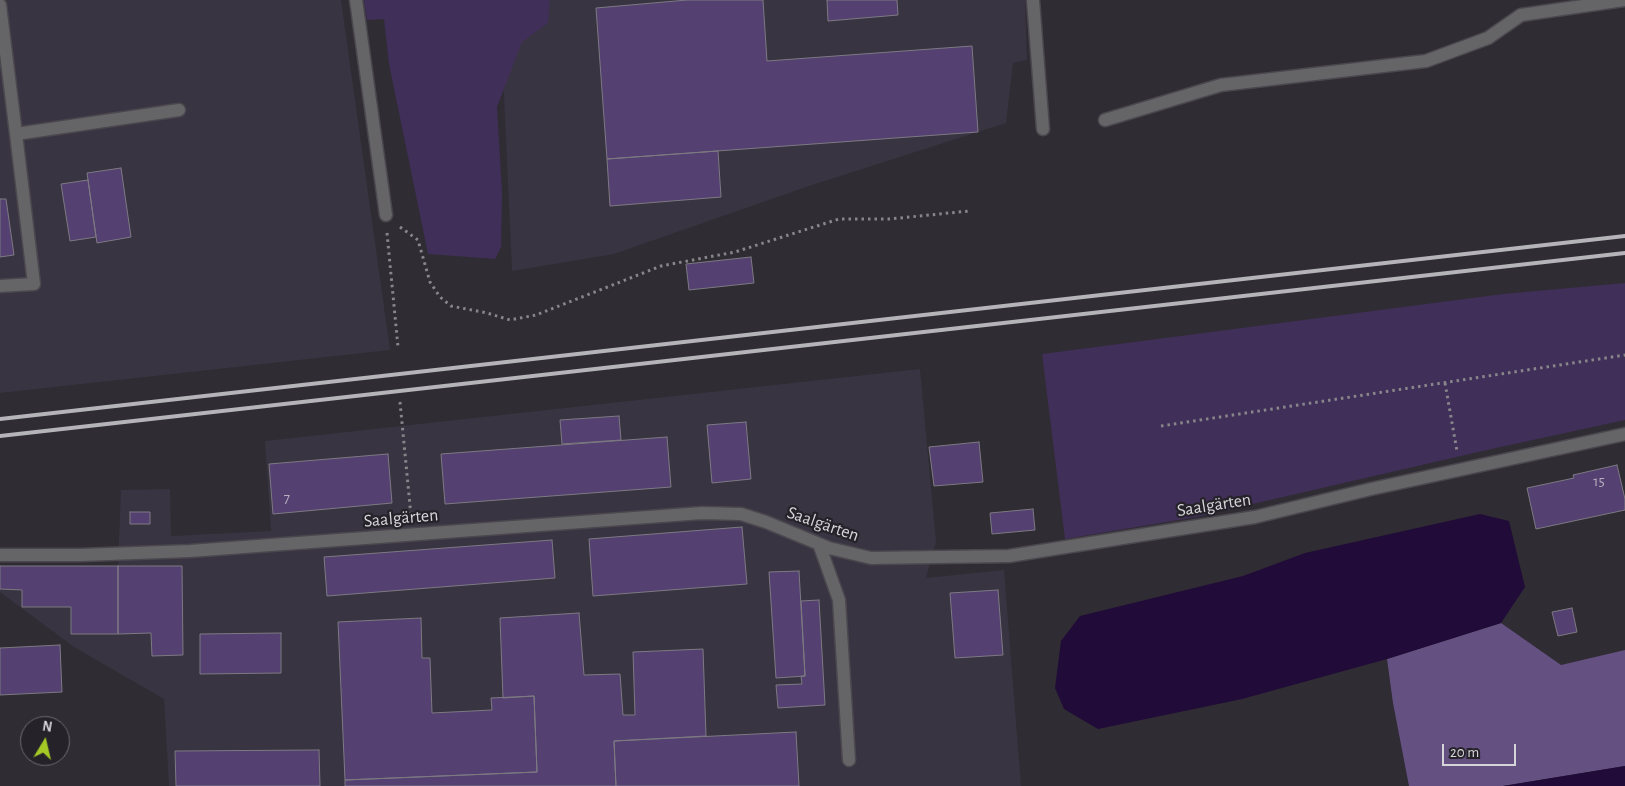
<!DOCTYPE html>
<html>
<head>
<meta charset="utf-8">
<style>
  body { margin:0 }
  #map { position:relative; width:1625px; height:786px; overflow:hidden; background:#2f2c33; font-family:"Alegreya Sans",sans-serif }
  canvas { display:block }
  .north { position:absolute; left:20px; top:716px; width:50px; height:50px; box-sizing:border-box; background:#252329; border:1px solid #6c6a6f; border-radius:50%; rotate:9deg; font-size:14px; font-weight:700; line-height:20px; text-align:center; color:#d6d5d9 }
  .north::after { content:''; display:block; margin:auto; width:18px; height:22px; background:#a4c825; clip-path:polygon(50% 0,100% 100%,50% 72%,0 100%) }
  .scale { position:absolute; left:1442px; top:744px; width:74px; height:22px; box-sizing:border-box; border:2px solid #d6d5d9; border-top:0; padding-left:6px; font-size:15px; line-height:18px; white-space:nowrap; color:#d6d5d9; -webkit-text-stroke:4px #252329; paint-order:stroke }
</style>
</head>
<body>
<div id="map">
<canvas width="1625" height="786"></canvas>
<div class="north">N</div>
<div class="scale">20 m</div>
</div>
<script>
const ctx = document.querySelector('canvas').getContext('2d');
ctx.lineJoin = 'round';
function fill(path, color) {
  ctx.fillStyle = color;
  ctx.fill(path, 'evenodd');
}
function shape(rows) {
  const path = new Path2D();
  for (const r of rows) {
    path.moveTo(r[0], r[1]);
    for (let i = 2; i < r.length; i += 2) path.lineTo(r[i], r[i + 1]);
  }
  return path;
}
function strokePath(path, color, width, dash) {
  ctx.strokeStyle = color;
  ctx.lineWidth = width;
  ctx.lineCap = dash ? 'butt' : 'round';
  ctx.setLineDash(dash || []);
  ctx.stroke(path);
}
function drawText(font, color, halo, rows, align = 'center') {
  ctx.font = font + ' "Alegreya Sans",sans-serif';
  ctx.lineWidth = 4.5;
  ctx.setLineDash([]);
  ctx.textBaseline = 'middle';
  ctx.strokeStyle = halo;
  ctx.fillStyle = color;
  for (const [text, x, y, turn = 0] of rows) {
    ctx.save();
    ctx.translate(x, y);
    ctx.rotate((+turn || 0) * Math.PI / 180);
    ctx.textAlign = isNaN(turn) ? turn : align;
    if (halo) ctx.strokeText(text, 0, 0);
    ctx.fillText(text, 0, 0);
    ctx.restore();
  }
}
const built = shape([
  [0,0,341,0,390,350,0,393],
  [518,0,1025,0,1027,60,1013,63,1006,123,809,186,614,254,512,271,502,52],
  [920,369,936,542,926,578,1004,570,1021,786,169,786,164,699,74,647,0,592,0,566,118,566,121,490,170,489,171,536,271,531,265,441]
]);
const green = shape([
  [364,0,550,0,548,23,522,42,497,107,502,192,501,247,495,259,428,254,389,64,384,19,367,20],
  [1625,283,1625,420,1487,450,1196,517,1065,539,1042,354,1503,294]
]);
const forest = shape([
  [1501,623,1561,665,1625,650,1625,766,1503,786,1409,786,1393,703,1387,659]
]);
const water = shape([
  [1480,514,1509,521,1525,587,1501,623,1387,659,1242,699,1098,729,1064,709,1055,688,1061,641,1080,616,1243,576,1305,553],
  [1625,766,1625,786,1503,786]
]);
const building = shape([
  [687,0,763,0,767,61,972,46,978,132,607,159,596,8,687,0],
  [827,0,897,0,898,15,828,21,827,0],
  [718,151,721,197,610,206,607,159,718,151],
  [121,168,131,237,97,243,87,173,121,168],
  [88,180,96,237,70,241,61,184,88,180],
  [0,199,6,199,14,255,0,257,0,199],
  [751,257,754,283,689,290,686,264,751,257],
  [619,416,621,440,562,444,560,420,619,416],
  [746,422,751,479,712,483,707,425,746,422],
  [667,437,671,487,445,504,441,454,667,437],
  [979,442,983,482,934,486,929,447,979,442],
  [388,454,392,503,273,514,269,464,388,454],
  [1617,465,1625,499,1625,510,1536,529,1527,488,1574,478,1573,475,1617,465],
  [1033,509,1035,530,992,534,990,513,1033,509],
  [130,512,150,512,150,524,130,524,130,512],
  [742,527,747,584,593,596,589,539,742,527],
  [552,540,555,578,327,596,324,557,552,540],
  [0,566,118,566,118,634,71,634,71,607,22,607,22,590,0,589,0,566],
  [118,566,182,566,183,655,152,656,151,633,118,634,118,566],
  [799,571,805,676,776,678,769,572,799,571],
  [998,590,1003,655,955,658,950,593,998,590],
  [819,600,825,705,778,708,776,685,802,684,801,676,805,676,801,601,819,600],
  [1572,608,1577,632,1558,636,1552,612,1572,608],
  [579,613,584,675,620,674,623,715,635,715,633,652,703,649,706,736,614,741,616,786,345,786,345,780,537,772,534,696,503,698,500,618,579,613],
  [421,618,422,658,430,658,432,713,492,710,491,698,534,696,537,772,345,780,338,622,421,618],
  [281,633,281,673,200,674,200,634,281,633],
  [60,645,62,692,0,695,0,648,60,645],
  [796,732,799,786,616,786,614,741,796,732],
  [319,750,320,786,176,786,175,751,319,750]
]);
const path = shape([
  [400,227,418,240,430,282,440,297,451,306,487,313,510,320,536,315,661,266,735,252,839,219,890,219,969,211],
  [387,233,398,347],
  [1445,383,1457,451],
  [400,402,411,516],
  [1161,426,1625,355]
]);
const minor = shape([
  [356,0,386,215],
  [1033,0,1043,129],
  [0,5,16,134,179,110],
  [1105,120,1221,85,1426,61,1488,38,1521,15,1624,0],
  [0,286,34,284,16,134],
  [819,544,839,600,849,760],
  [0,555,81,555,190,551,702,513,741,514,766,522,829,548,871,558,1009,556,1255,517,1371,489,1625,434]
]);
const rail = shape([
  [0,419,1625,236],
  [0,436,1625,253]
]);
const numberNames = [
  ["15",1599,481],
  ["7",287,498]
];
const streetNames = [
  ["Saalgärten",1214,505,-9],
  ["Saalgärten",401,518,-5],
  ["Saalgärten",823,524,19]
];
fill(built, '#393441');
fill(green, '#402f58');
fill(forest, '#655082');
fill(water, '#210b38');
fill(building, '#544071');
strokePath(building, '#7d7a82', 1);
strokePath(minor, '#4a474e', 15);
strokePath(path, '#88868b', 3, [2.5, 4]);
strokePath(minor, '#656467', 12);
strokePath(rail, '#b5b4b9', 4);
drawText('15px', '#b6b0bf', null, numberNames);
drawText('18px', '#d6d5d9', '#252329', streetNames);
</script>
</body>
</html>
